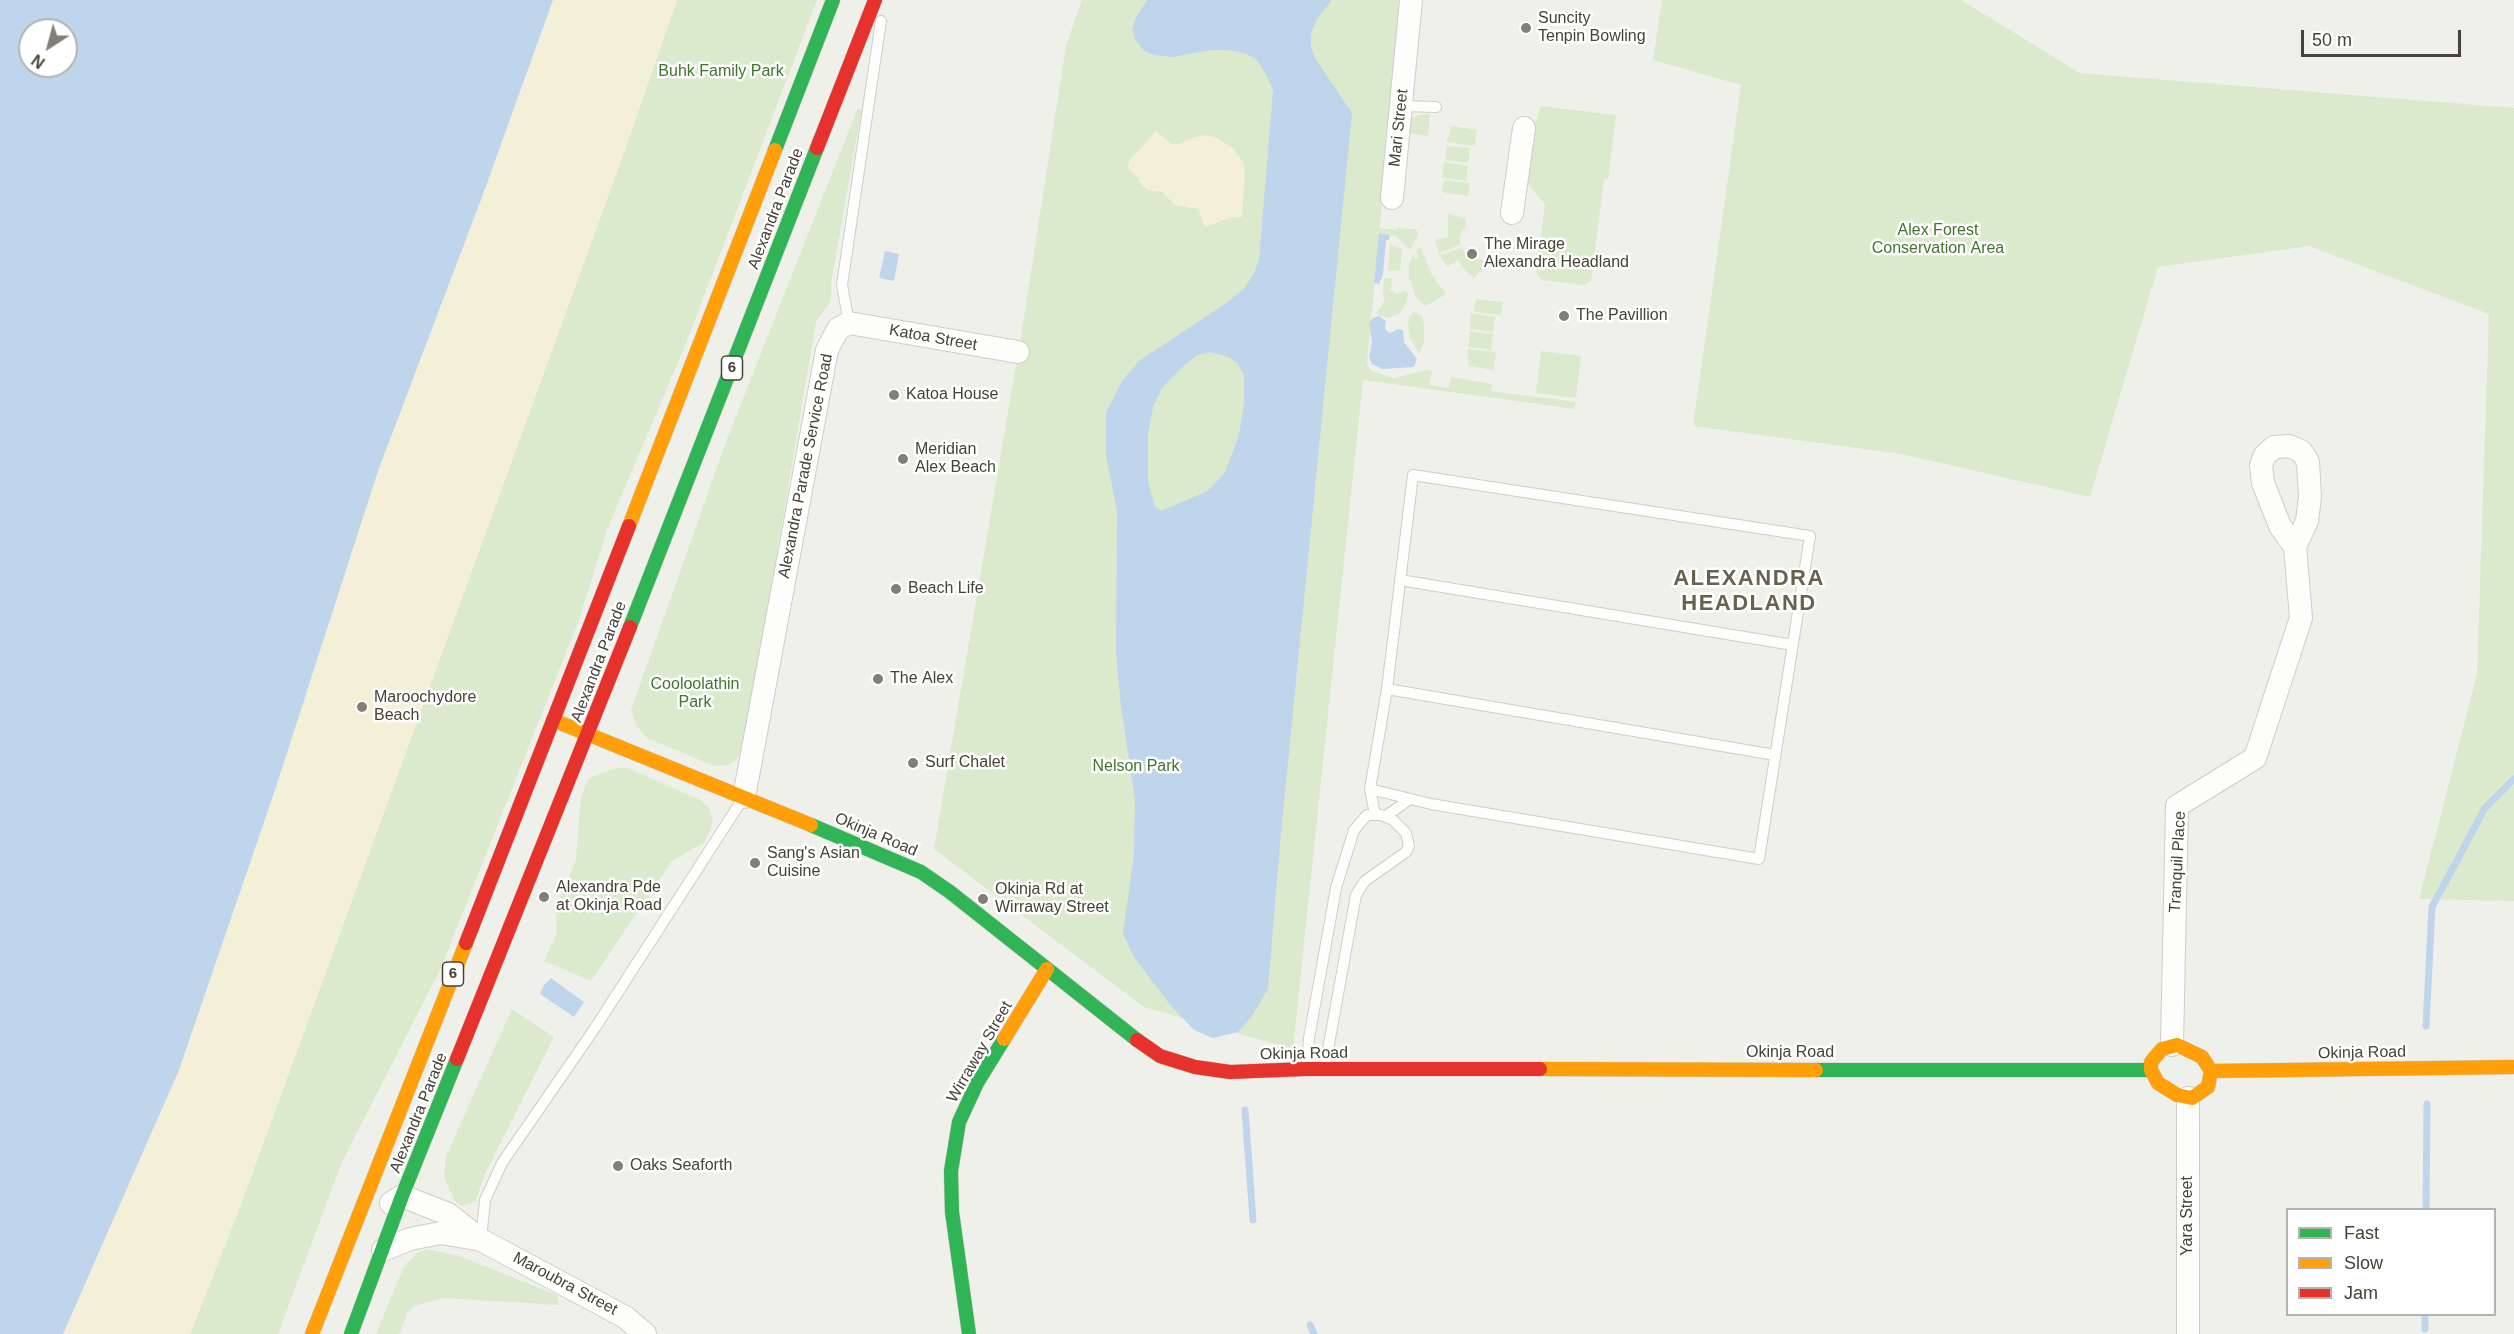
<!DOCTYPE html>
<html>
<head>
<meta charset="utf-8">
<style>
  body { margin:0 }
  #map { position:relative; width:2514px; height:1334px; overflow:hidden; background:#f0f0eb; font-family:Arial,sans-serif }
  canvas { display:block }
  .legend { position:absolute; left:2286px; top:1208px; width:210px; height:108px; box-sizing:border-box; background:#fff; border:2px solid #b5b3af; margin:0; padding:8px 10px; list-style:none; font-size:18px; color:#464237 }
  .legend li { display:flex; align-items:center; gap:12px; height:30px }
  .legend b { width:30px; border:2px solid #b5b3af }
  .north { position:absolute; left:18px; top:18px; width:60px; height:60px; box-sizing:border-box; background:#fff; border:2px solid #b5b3af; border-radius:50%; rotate:216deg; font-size:16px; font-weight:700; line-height:24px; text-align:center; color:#464237 }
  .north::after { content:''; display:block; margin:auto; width:21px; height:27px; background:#827f76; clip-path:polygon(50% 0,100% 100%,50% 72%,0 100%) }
  .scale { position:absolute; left:2301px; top:30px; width:160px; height:27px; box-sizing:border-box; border:3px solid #464237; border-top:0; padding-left:8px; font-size:18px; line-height:21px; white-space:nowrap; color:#464237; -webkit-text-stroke:4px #fff; paint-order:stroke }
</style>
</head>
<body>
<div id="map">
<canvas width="2514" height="1334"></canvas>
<ul class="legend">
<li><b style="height:8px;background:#30b455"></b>Fast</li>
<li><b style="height:8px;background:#ff9f0a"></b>Slow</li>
<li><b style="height:8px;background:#e5322d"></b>Jam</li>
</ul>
<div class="north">N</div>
<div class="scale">50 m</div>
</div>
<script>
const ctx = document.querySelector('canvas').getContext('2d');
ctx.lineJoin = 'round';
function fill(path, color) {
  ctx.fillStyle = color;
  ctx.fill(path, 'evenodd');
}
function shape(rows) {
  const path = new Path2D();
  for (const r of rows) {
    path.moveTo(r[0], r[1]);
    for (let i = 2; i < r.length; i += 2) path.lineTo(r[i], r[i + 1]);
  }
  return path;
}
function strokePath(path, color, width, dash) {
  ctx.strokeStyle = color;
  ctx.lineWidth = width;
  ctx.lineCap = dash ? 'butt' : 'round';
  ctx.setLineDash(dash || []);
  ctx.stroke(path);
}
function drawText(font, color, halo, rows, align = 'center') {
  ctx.font = font + ' Arial,sans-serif';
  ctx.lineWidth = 5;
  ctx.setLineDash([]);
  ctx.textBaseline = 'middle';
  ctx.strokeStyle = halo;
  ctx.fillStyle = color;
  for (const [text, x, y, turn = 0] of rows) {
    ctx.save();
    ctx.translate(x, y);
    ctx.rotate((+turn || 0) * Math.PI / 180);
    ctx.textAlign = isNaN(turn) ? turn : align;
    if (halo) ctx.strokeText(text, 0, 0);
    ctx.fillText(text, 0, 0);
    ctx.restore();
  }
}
const green = shape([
  [677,0,817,0,687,341,607,530,578,623,440,970,342,1162,278,1334,190,1334,240,1207,331,958,622,158],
  [1082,0,1401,0,1367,364,1370,370,1393,378,1426,370,1432,371,1430,385,1449,388,1451,377,1492,384,1491,391,1576,402,1574,409,1363,380,1293,1049,1144,1007,934,849,1024,317,1066,46],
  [1662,0,1961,0,2080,73,2514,108,2514,901,2419,899,2477,674,2489,314,2309,246,2158,267,2090,497,1901,454,1693,426,1741,85,1653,60],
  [1541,106,1616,115,1608,179,1604,179,1591,281,1584,285,1541,280,1536,272,1545,205,1528,184,1529,172,1532,132],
  [862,108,831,283,831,301,816,322,745,743,742,753,735,761,727,765,714,766,647,738,636,725,631,710,727,439,857,110],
  [1423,114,1430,114,1428,136,1407,133,1407,124,1412,118],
  [1452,126,1477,130,1475,146,1446,142],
  [1447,146,1470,148,1468,163,1445,160],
  [1444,162,1468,166,1466,181,1442,178],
  [1444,180,1470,183,1468,196,1442,192],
  [1448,214,1465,218,1466,226,1460,235,1460,245,1439,253,1435,240,1448,237],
  [1380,228,1396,230,1398,228,1416,229,1418,234,1410,250,1396,236,1379,233],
  [1390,244,1402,249,1400,271,1388,270],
  [1420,247,1432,275,1446,294,1426,306,1416,298,1409,277,1409,264,1414,254,1415,259,1418,258,1416,250],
  [1461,248,1470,257,1483,259,1486,268,1478,273,1475,278,1466,272,1458,260,1447,267,1440,255],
  [1384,278,1391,278,1392,284,1390,290,1396,294,1405,291,1408,294,1407,302,1400,313,1388,318,1376,314,1385,299,1383,296],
  [1476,299,1503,302,1501,315,1474,312],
  [1414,312,1422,316,1424,324,1424,343,1419,354,1410,338,1408,326,1409,316],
  [1471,313,1495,317,1493,332,1470,329],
  [1470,331,1493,334,1491,350,1468,347],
  [1467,349,1496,352,1494,370,1469,366],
  [1541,351,1581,356,1576,398,1536,393],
  [616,768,628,768,700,800,709,808,713,818,712,826,705,842,672,861,591,981,544,961,557,933,556,907,576,860,581,796,589,778],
  [512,1009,554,1037,484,1176,476,1201,463,1206,456,1203,444,1178,446,1156],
  [427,1249,462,1257,557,1295,559,1305,443,1298,415,1306,408,1312,399,1334,376,1334,404,1266,417,1253]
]);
const sand = shape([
  [553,0,677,0,622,158,331,958,240,1207,190,1334,63,1334,179,1070,276,787,378,471,482,197],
  [1156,131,1172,144,1179,144,1191,138,1206,135,1215,137,1233,148,1243,162,1245,174,1242,217,1232,217,1205,227,1198,209,1175,205,1162,192,1147,190,1139,181,1139,177,1136,177,1128,168,1129,161]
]);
const water = shape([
  [0,0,553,0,482,197,378,471,276,787,179,1070,63,1334,0,1334],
  [30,30,66,30,66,66,30,66],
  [1147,0,1332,0,1317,19,1311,33,1311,47,1315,58,1352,113,1281,833,1268,989,1252,1016,1238,1032,1213,1038,1194,1030,1172,1007,1133,956,1123,933,1134,854,1135,799,1121,707,1116,653,1117,511,1106,455,1106,413,1122,381,1140,360,1219,308,1244,289,1254,273,1259,260,1273,91,1267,76,1256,59,1244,53,1228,50,1211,50,1172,57,1154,55,1144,51,1135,39,1132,29,1137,16],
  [1209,352,1228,357,1237,363,1244,375,1244,403,1239,435,1225,472,1208,491,1161,511,1155,507,1148,482,1148,434,1153,407,1162,388,1181,368,1196,356],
  [1379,233,1390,235,1389,240,1386,240,1383,275,1379,284,1374,283],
  [885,251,899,254,894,281,879,278],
  [1379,316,1386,321,1385,328,1387,331,1391,333,1397,329,1403,330,1404,342,1417,359,1414,367,1382,369,1372,364,1369,357,1372,342,1369,323,1373,318],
  [551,978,584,1002,574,1017,540,994,544,985]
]);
const stream = shape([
  [2426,1026,2432,907,2485,808,2514,779],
  [1245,1110,1253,1220],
  [2426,1210,2427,1104],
  [1310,1325,1314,1334],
  [2425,1329,2425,1314]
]);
const lane = shape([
  [1401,106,1436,107],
  [849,323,842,285,881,21],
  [1413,475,1810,536,1759,859,1431,804,1370,789,1387,689,1413,475],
  [1400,580,1793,645],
  [1387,689,1775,755],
  [1370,789,1375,814],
  [1386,816,1410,799],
  [1307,1067,1309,1038,1336,888,1354,830,1367,815,1381,815,1393,820,1406,833,1409,846,1406,852,1365,881,1356,895,1325,1066],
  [481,1239,485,1200,502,1163,595,1028,742,800]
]);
const street = shape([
  [1392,198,1411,0],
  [1512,213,1524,128],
  [744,797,827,350,838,329,849,323,1018,352],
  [2172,1045,2177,806,2255,758,2301,618,2295,547,2307,521,2310,497,2308,462,2301,451,2289,446,2274,447,2265,455,2261,465,2263,483,2280,526,2295,547],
  [2188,1098,2188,1334],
  [391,1203,402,1196,448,1214,481,1240,625,1317,645,1334],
  [383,1250,410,1239,441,1233,476,1239]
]);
const fast = shape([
  [775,150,833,0],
  [630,627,817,148],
  [811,825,921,872,950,892,1137,1040],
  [1816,1070,2151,1070],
  [351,1334,402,1196,457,1059],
  [969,1334,952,1212,951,1171,959,1122,977,1083,1004,1039]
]);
const slow = shape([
  [629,526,775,150],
  [553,720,811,825],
  [1004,1039,1047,969],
  [2177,1045,2202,1057,2211,1071,2208,1087,2192,1098,2177,1095,2158,1083,2151,1070,2151,1062,2162,1049,2177,1045],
  [1540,1069,1816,1070],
  [2211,1071,2514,1067],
  [312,1334,466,943]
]);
const jam = shape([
  [817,148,875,0],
  [466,943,629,526],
  [1137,1040,1160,1056,1195,1067,1230,1072,1306,1069,1540,1069],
  [457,1059,630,627]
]);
const markers = [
  [1526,28,6,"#827f76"],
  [1472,254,6,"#827f76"],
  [1564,316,6,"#827f76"],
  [894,395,6,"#827f76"],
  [903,459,6,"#827f76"],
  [896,589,6,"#827f76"],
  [878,679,6,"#827f76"],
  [362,707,6,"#827f76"],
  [913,763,6,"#827f76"],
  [755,863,6,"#827f76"],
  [544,897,6,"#827f76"],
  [983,899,6,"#827f76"],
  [618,1166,6,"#827f76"]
];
const shields = [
  [732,368,21],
  [453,974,21]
];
const shieldNames = [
  ["6",732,368],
  ["6",453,974]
];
const poiNames = [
  ["Suncity",1538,19],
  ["Tenpin Bowling",1538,37],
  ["The Mirage",1484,245],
  ["Alexandra Headland",1484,263],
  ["The Pavillion",1576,316],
  ["Katoa House",906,395],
  ["Meridian",915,450],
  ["Alex Beach",915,468],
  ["Beach Life",908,589],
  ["The Alex",890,679],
  ["Maroochydore",374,698],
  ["Beach",374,716],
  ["Surf Chalet",925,763],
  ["Sang's Asian",767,854],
  ["Cuisine",767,872],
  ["Alexandra Pde",556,888],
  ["at Okinja Road",556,906],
  ["Okinja Rd at",995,890],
  ["Wirraway Street",995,908],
  ["Oaks Seaforth",630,1166]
];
const parkNames = [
  ["Buhk Family Park",721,72],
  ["Alex Forest",1938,231],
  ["Conservation Area",1938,249],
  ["Cooloolathin",695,685],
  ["Park",695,703],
  ["Nelson Park",1136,767]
];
const streetNames = [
  ["Mari Street",1399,128,-84],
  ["Alexandra Parade",776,209,-69],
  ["Katoa Street",933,338,10],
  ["Alexandra Parade Service Road",806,466,-79],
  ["Alexandra Parade",599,662,-69],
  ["Okinja Road",876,835,23],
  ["Tranquil Place",2178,862,-87],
  ["Wirraway Street",980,1052,-60],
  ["Okinja Road",1790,1053],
  ["Okinja Road",2362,1053,-1],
  ["Okinja Road",1304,1054,-1],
  ["Alexandra Parade",419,1113,-68],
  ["Yara Street",2188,1216,-90],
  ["Maroubra Street",565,1284,28]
];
const districtNames = [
  ["ALEXANDRA",1749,579],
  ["HEADLAND",1749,604]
];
fill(green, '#dbeacc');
fill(sand, '#f3f0d7');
fill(water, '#bed5ec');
strokePath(stream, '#bed5ec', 7);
strokePath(lane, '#cecdc8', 12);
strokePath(street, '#cecdc8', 24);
strokePath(fast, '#cecdc2', 15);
strokePath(slow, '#cecdc2', 15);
strokePath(jam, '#cecdc2', 15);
strokePath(lane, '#fdfdfc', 10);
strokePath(street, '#fdfdfc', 22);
strokePath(fast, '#30b455', 14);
strokePath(slow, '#ff9f0a', 14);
strokePath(jam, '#e5322d', 14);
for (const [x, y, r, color] of markers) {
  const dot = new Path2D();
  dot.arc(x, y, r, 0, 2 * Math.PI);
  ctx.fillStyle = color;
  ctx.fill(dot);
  strokePath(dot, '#fff', 2);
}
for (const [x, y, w] of shields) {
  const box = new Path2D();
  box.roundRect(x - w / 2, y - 12, w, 24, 4.5);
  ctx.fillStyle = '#fff';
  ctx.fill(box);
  strokePath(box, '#464237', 1.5);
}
drawText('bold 15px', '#464237', null, shieldNames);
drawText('16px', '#464237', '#fff', poiNames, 'left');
drawText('16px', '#41742e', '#fff', parkNames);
drawText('16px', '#464237', '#fff', streetNames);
ctx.letterSpacing = '1.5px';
drawText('bold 22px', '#68614f', '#fff', districtNames);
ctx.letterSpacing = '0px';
</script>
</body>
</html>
